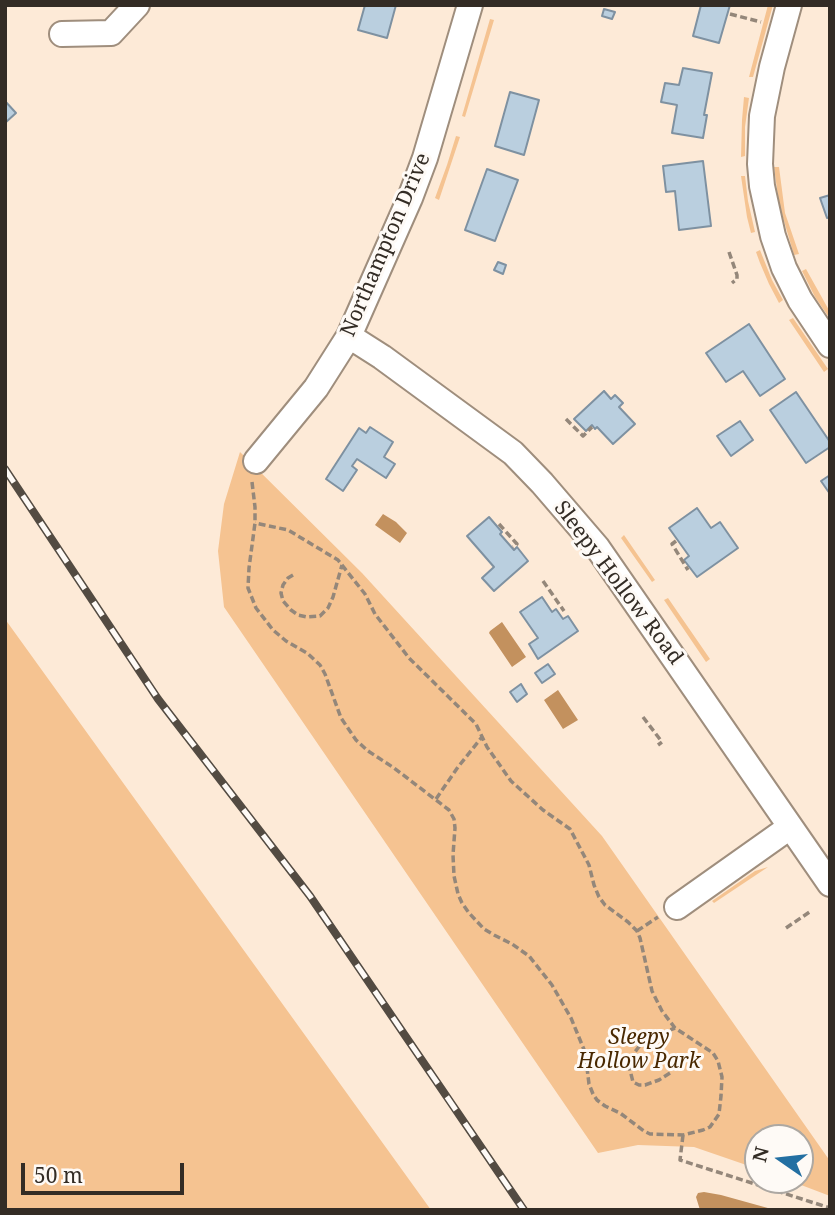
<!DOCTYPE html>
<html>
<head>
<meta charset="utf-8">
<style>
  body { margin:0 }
  #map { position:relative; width:835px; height:1215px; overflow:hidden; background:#fdead7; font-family:"Noto Serif",serif }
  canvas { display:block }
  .frame { position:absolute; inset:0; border:7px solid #332c25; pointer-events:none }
  .north { position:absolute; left:744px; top:1124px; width:70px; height:70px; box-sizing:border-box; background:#fefaf6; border:2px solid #ada8a2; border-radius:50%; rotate:284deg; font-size:19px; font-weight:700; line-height:28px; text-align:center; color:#332c25 }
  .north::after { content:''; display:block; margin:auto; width:24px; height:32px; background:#236fa2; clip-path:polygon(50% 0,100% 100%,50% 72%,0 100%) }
  .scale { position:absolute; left:21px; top:1163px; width:163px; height:32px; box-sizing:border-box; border:4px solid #332c25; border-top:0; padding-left:9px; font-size:21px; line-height:24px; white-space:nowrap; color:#332c25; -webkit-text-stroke:5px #fefaf6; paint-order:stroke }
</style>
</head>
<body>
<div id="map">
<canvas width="835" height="1215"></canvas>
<div class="frame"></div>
<div class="north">N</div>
<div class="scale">50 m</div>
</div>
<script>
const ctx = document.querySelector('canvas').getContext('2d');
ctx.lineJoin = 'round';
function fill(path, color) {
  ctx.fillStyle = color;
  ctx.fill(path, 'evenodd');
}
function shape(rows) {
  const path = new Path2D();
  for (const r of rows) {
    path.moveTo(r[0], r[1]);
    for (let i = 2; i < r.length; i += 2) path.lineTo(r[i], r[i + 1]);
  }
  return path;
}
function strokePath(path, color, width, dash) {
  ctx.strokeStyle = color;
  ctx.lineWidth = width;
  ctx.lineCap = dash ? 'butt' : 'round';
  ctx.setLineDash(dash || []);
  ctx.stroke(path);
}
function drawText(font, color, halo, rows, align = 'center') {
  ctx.font = font + ' "Noto Serif",serif';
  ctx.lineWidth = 6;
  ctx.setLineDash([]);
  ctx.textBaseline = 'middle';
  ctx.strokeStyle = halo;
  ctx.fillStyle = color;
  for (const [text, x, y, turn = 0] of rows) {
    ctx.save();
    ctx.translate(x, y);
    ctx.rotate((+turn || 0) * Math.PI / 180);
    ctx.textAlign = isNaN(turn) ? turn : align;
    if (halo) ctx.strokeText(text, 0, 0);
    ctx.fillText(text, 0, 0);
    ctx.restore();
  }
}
const green = shape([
  [768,5,773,5,753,77,749,77],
  [490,19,494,20,465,117,462,116],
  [744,97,749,98,745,127,745,156,741,157,742,120],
  [456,136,460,137,439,200,435,198,447,165],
  [774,167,779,167,785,213,799,254,794,255,779,204],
  [741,176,745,176,748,201,755,232,751,233,747,217],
  [760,250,772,280,783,300,779,303,769,284,760,263,756,252],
  [806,269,830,312,830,319,815,297,802,271],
  [793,318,828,369,824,372,789,320],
  [240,452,362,573,602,836,830,1161,830,1196,788,1180,800,1180,800,1138,758,1138,758,1169,694,1147,638,1145,598,1153,224,607,218,551,224,504],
  [624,535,655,580,652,582,621,538],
  [668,598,710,659,706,662,664,600],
  [5,619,431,1210,5,1210],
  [768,867,714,903,712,901,755,871]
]);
const water = shape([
  [383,514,396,522,407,533,400,543,375,525],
  [502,622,526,657,512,667,489,633,490,631],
  [558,690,578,720,563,729,544,700],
  [704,1192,721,1195,775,1210,700,1210,696,1197,698,1193]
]);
const building = shape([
  [365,5,396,5,387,38,358,30,365,5],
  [701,5,730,5,719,43,693,36,701,5],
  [604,9,615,12,612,19,602,16,604,9],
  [683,68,712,73,704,115,707,115,703,138,672,133,677,105,661,102,665,83,679,85,683,68],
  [510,92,539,100,524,155,495,146,510,92],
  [5,101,16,113,5,123,5,101],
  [703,161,711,226,679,230,675,191,666,192,663,166,703,161],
  [487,169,518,180,495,241,465,230,487,169],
  [830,195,830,217,827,218,820,198,830,195],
  [498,262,506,265,503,274,494,270,498,262],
  [749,324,785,379,760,396,743,371,726,382,706,353,749,324],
  [604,391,611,399,615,395,623,403,619,407,635,424,613,444,597,427,595,429,592,425,586,431,574,419,604,391],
  [796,392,830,442,830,447,806,463,770,410,796,392],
  [740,421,753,440,731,456,717,436,740,421],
  [370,427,393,442,384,457,395,464,386,478,357,459,352,466,357,470,343,491,326,479,359,428,366,433,370,427],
  [830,475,830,494,821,481,830,475],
  [697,508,711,528,720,522,738,548,697,577,684,560,689,556,669,528,697,508],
  [489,517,502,532,500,534,514,550,517,547,528,561,494,591,482,578,494,567,467,536,489,517],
  [542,597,552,612,556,609,563,619,568,616,578,631,538,659,529,644,538,638,520,612,542,597],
  [548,664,555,674,542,683,535,673,548,664],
  [521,684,527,694,517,702,510,692,521,684]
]);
const path = shape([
  [730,14,761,22],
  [729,252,737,275,737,279,732,283],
  [566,419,583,436,592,427],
  [252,482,255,507,255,523,249,568,248,588,256,608,273,630,286,641,307,653,320,665,325,674,341,718,356,740,368,751,394,768,449,810,454,819,455,828,453,855,454,876,458,894,462,903,469,913,484,929,494,935,512,944,529,956,552,985,571,1018,585,1052,589,1084,593,1094,597,1100,605,1106,620,1113,644,1131,650,1134,683,1135,703,1130,710,1127,719,1114,721,1096,722,1077,718,1061,713,1053,675,1028,662,1011,652,991,640,938,637,931,628,922,605,905,599,897,594,885,589,865,570,829,543,810,511,781,487,747,476,724,409,658,375,614,365,594,338,560,288,530,255,523],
  [499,524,517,544,513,547],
  [676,541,672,544,688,570],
  [293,575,288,578,283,585,281,593,283,601,291,610,298,615,307,617,320,616,328,608,333,597,342,565],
  [543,581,564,611],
  [643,717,662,742,658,745],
  [436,799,458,767,482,737],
  [786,928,811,911],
  [637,931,658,917],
  [670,1073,659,1080,645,1085,639,1085,633,1082,629,1066,631,1057,641,1044,652,1037,675,1028],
  [683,1135,680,1160,830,1208]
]);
const street = shape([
  [789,5,772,67,762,116,760,164,762,186,773,236,784,268,800,300,830,345],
  [62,34,111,33,137,5],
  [349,336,382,357,513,453,542,483,597,547,830,884],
  [256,461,316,388,349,336,410,198,425,158,470,5],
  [677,907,790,827]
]);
const rail = shape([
  [5,469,158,699,310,896,524,1210]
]);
const streetNames = [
  ["Northampton Drive",386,245,-67],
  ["Sleepy Hollow Road",618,583,53]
];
const parkNames = [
  ["Sleepy",639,1038],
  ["Hollow Park",639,1062]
];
fill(green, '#f5c391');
fill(water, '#c3915e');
fill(building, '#bacfdf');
strokePath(building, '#7e91a1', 2);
strokePath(street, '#9f8e7d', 28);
strokePath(path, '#94877a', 3.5, [7, 3.5]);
strokePath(street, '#fff', 24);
strokePath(rail, '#534b42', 8);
strokePath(rail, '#fefaf6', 5, [16]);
drawText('21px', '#332c25', '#fefaf6', streetNames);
drawText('italic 21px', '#492800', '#fefaf6', parkNames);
</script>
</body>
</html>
